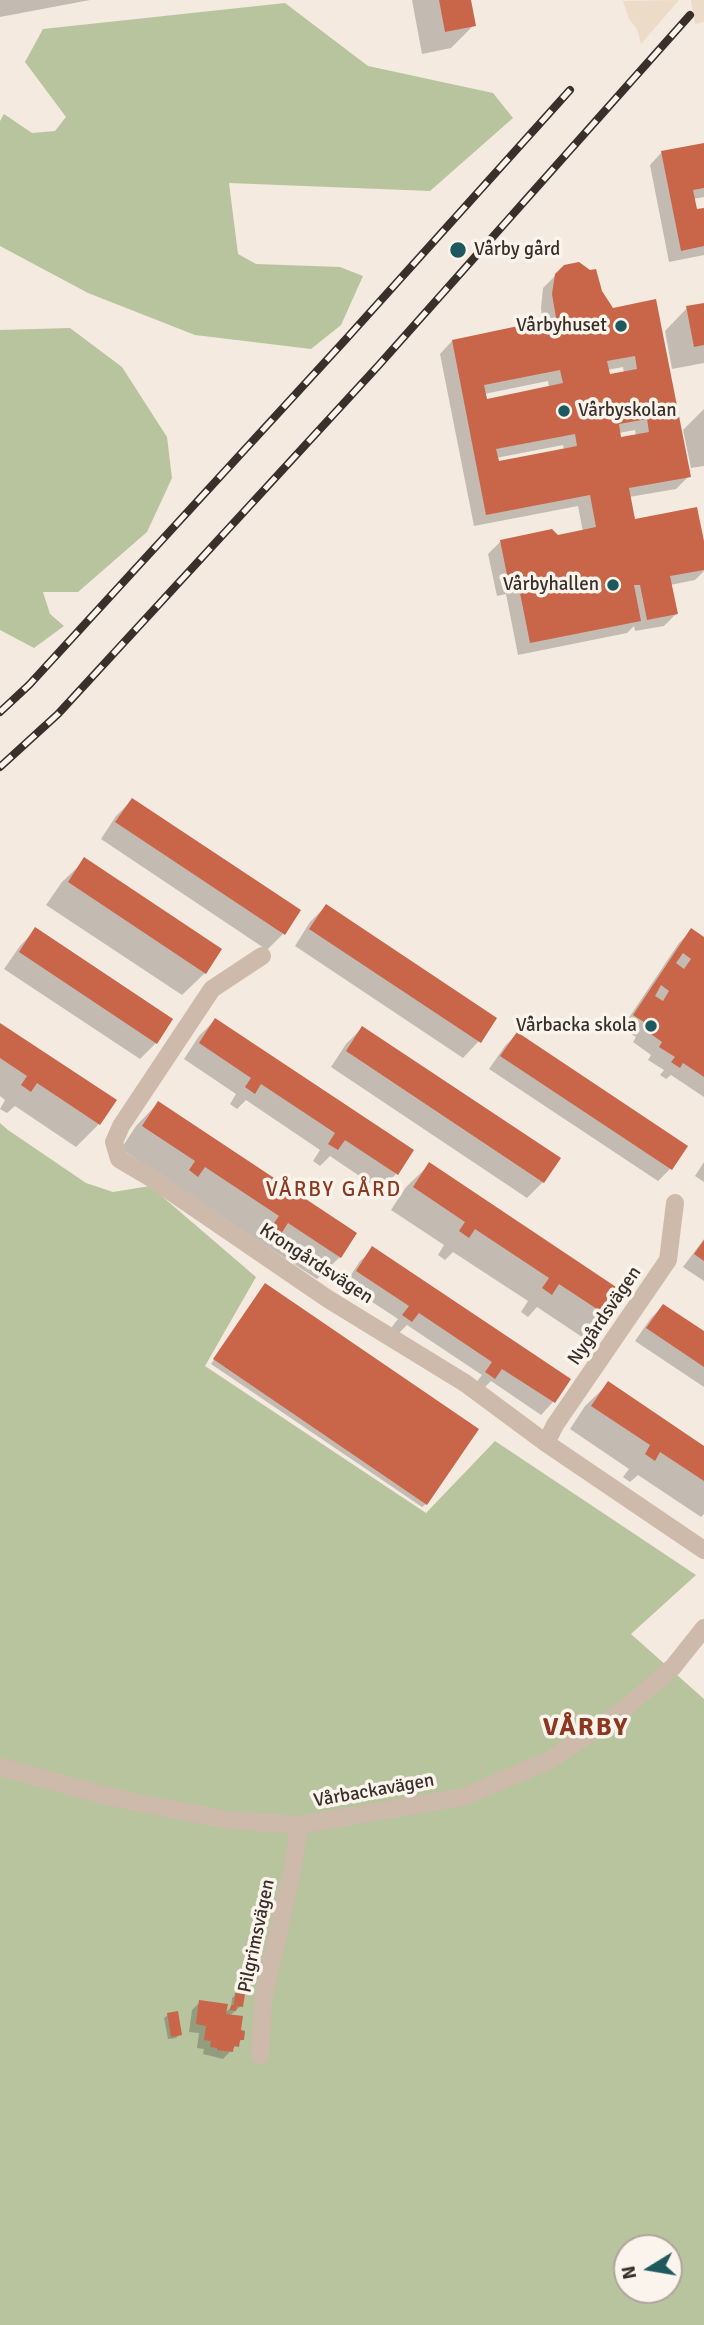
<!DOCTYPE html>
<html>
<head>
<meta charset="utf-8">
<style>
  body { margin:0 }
  #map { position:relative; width:704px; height:2325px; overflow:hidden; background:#f4eadf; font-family:Signika,sans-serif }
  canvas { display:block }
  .north { position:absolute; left:613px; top:2234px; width:70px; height:70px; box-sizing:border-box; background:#fbf4ec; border:2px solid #aea59e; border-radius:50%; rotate:259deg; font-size:19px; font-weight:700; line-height:28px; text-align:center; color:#3a2f2a }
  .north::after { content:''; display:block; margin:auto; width:24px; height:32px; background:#1e5a5d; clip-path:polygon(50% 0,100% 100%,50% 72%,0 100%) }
</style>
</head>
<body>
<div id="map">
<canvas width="704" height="2325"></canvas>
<div class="north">N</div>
</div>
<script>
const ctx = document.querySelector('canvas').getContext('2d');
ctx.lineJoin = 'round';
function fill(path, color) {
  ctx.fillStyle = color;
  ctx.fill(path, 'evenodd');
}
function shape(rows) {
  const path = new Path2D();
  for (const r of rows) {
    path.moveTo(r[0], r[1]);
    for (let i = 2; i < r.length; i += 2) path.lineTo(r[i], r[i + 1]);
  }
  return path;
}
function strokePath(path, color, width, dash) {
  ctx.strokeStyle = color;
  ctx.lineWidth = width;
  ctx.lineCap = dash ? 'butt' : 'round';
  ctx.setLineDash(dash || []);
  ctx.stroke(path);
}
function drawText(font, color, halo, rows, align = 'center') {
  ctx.font = font + ' Signika,sans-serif';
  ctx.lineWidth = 7;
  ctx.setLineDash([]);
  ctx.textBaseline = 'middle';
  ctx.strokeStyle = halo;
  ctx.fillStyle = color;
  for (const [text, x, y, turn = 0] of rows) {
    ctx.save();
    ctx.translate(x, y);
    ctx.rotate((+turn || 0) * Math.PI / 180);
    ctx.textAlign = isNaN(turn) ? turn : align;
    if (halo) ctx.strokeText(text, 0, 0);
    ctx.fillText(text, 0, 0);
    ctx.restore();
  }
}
const green = shape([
  [285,3,368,66,493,93,513,118,430,191,229,183,238,254,256,264,340,267,363,276,341,325,311,349,195,335,88,293,0,246,0,121,4,114,32,133,55,131,66,117,25,62,43,29],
  [70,328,122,367,167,437,172,478,147,532,78,592,43,592,50,614,64,626,34,648,0,630,0,330],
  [0,1123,8,1130,86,1183,113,1192,150,1186,256,1277,205,1366,426,1513,495,1441,696,1575,631,1634,704,1699,704,2325,0,2325],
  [627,2248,669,2248,669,2290,627,2290]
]);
const plaza = shape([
  [679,0,641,44,637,29,629,19,623,1],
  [691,0,704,0,704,22,695,24]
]);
const shadow = shape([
  [0,0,90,0,0,17],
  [412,0,469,0,474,25,451,48,422,54],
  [704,144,704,197,693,199,696,211,704,210,704,255,669,262,650,165,662,152],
  [564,267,601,291,612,310,654,301,689,476,676,489,629,497,634,521,704,551,704,571,695,580,670,585,676,614,664,626,635,631,634,626,627,633,518,655,506,594,497,596,488,554,501,541,557,537,583,532,578,506,474,526,440,354,452,341,543,322,541,308,543,288],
  [623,367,624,373,608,376,607,370],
  [548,381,549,388,485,401,484,394],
  [635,430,636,436,620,439,619,433],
  [563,445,564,450,497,463,496,458],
  [704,305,704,363,672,369,665,331,687,308],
  [704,409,704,466,691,468,683,430],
  [132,800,283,934,267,950,101,839,116,816],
  [85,860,205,973,182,995,46,905,62,882],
  [326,906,479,1041,463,1058,295,946,310,922],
  [36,929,156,1043,140,1059,4,969,20,946],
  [691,931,704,939,704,1097,671,1075,666,1079,660,1075,664,1070,648,1060,651,1055,633,1042,636,1037,622,1028,679,943],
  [215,1020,396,1174,380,1190,330,1156,320,1166,313,1161,320,1150,246,1100,237,1109,230,1104,236,1094,184,1059,199,1036],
  [0,1025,99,1124,76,1147,15,1106,7,1113,0,1109,5,1100,0,1096],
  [362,1028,543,1182,527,1198,331,1067,346,1044],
  [517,1034,686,1146,670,1169,658,1181,489,1069,505,1046],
  [158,1103,340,1257,317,1279,266,1246,257,1255,250,1250,257,1240,121,1149,136,1126],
  [704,1162,704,1182,695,1176],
  [429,1165,625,1295,610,1318,588,1341,537,1307,528,1317,521,1312,528,1301,453,1252,445,1260,438,1255,444,1245,391,1210,406,1187],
  [704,1239,704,1281,683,1267],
  [373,1249,569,1379,553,1402,541,1415,491,1381,482,1390,474,1385,482,1375,407,1325,399,1333,391,1328,398,1319,345,1284,360,1261],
  [262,1289,426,1504,422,1507,211,1364],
  [663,1306,704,1333,704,1387,635,1341,651,1318],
  [608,1384,704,1448,704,1514,701,1517,638,1475,630,1482,623,1477,629,1469,570,1429,585,1406],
  [236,1995,241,2006,229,2016,242,2039,223,2059,203,2054,204,2049,197,2048,199,2033,189,2032,192,2010,200,2002,225,2013,231,2007,232,1998],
  [168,2015,180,2034,176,2038,168,2039,164,2018]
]);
const building = shape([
  [439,0,471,0,476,26,445,32],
  [704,143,704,188,693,190,697,209,704,208,704,246,681,251,661,151],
  [579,262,590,270,596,269,602,291,613,308,656,299,691,477,629,488,635,519,697,507,704,541,704,570,670,576,678,614,647,620,640,585,634,585,641,621,530,643,518,583,509,585,500,540,552,529,558,535,596,527,590,495,486,515,452,340,556,318,552,294,555,274,564,265],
  [635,356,637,369,610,374,607,361],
  [560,370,563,383,487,399,484,385],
  [647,419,649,432,621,437,619,424],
  [575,434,577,446,499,461,496,449],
  [704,303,704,345,694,347,686,306],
  [132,798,301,910,285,935,115,822],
  [84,857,222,949,206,974,68,882],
  [326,904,497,1018,481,1043,309,929],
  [35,927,173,1019,157,1044,19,952],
  [691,928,704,937,704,1077,683,1063,680,1068,671,1062,675,1057,659,1047,662,1042,644,1029,647,1024,633,1015],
  [683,953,691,959,684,969,676,963],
  [661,985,669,991,663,1001,655,996],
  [215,1018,414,1150,398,1175,345,1140,338,1150,328,1144,335,1133,261,1084,255,1094,245,1087,251,1078,199,1043],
  [0,1023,117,1100,100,1125,37,1083,31,1092,21,1085,27,1076,0,1058],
  [362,1026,561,1158,544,1183,346,1051],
  [517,1032,688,1146,672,1170,500,1056],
  [158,1101,357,1233,341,1258,288,1223,281,1234,271,1227,279,1216,205,1167,198,1177,189,1170,195,1161,142,1126],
  [429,1162,628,1295,612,1319,559,1284,552,1295,542,1288,549,1278,475,1229,469,1238,459,1231,465,1222,413,1187],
  [704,1240,704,1261,694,1254],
  [372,1246,571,1379,555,1403,502,1369,495,1379,485,1372,492,1362,419,1313,412,1322,402,1315,409,1306,356,1271],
  [265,1283,479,1429,427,1505,213,1359],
  [663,1304,704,1331,704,1367,646,1328],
  [608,1381,704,1446,704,1481,660,1452,655,1461,645,1454,650,1445,591,1406],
  [235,1993,245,1994,243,2007,237,2006,236,2011,230,2010,231,2005,234,2005],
  [199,2000,228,2004,226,2014,243,2016,241,2030,245,2031,244,2040,240,2040,239,2047,234,2046,233,2052,217,2050,217,2048,210,2047,211,2041,204,2040,206,2026,196,2024],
  [178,2011,182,2035,171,2037,167,2013]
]);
const minor = shape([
  [262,956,212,989,121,1126,114,1142,119,1159,151,1178,328,1299,465,1383,546,1443,704,1550],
  [546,1443,555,1425,668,1260,675,1203],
  [0,1767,110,1797,227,1820,299,1825,463,1797,552,1759,628,1706,673,1667,704,1628],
  [260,2056,263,2000,293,1867,299,1825]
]);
const rail = shape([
  [0,712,29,685,347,338,570,90],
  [0,767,58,714,378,366,690,15]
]);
const markers = [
  [458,250,9,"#1e5a5d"],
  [621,326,7,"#1e5a5d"],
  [564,411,7,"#1e5a5d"],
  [613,585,7,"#1e5a5d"],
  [651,1026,7,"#1e5a5d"]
];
const poiNames = [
  ["Vårby gård",474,250,"left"],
  ["Vårbyhuset",607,326],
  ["Vårbyskolan",578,411,"left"],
  ["Vårbyhallen",599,585],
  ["Vårbacka skola",637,1026]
];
const streetNames = [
  ["Krongårdsvägen",316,1264,33],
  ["Nygårdsvägen",605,1316,-56],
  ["Vårbackavägen",374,1791,-10],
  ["Pilgrimsvägen",257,1936,-78]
];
const neighbourhoodNames = [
  ["VÅRBY GÅRD",334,1190]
];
const districtNames = [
  ["VÅRBY",586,1728]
];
fill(green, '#b8c49e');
fill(plaza, '#ecdbc6');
fill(shadow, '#0003');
fill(building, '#c96548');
strokePath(minor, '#cdbaaa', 18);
strokePath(rail, '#3a2f2a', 8);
strokePath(rail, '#fbf4ec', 5, [16]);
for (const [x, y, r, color] of markers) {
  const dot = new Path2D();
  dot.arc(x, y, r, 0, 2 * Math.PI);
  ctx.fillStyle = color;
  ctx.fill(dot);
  strokePath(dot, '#fbf4ec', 2.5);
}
drawText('19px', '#3a2f2a', '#fbf4ec', poiNames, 'right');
drawText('19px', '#3a2f2a', '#fbf4ec', streetNames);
ctx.letterSpacing = '2px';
drawText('21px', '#8c3820', '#fbf4ec', neighbourhoodNames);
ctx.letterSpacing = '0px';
ctx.letterSpacing = '2px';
drawText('bold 26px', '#8c3820', '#fbf4ec', districtNames);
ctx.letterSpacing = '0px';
</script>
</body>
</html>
